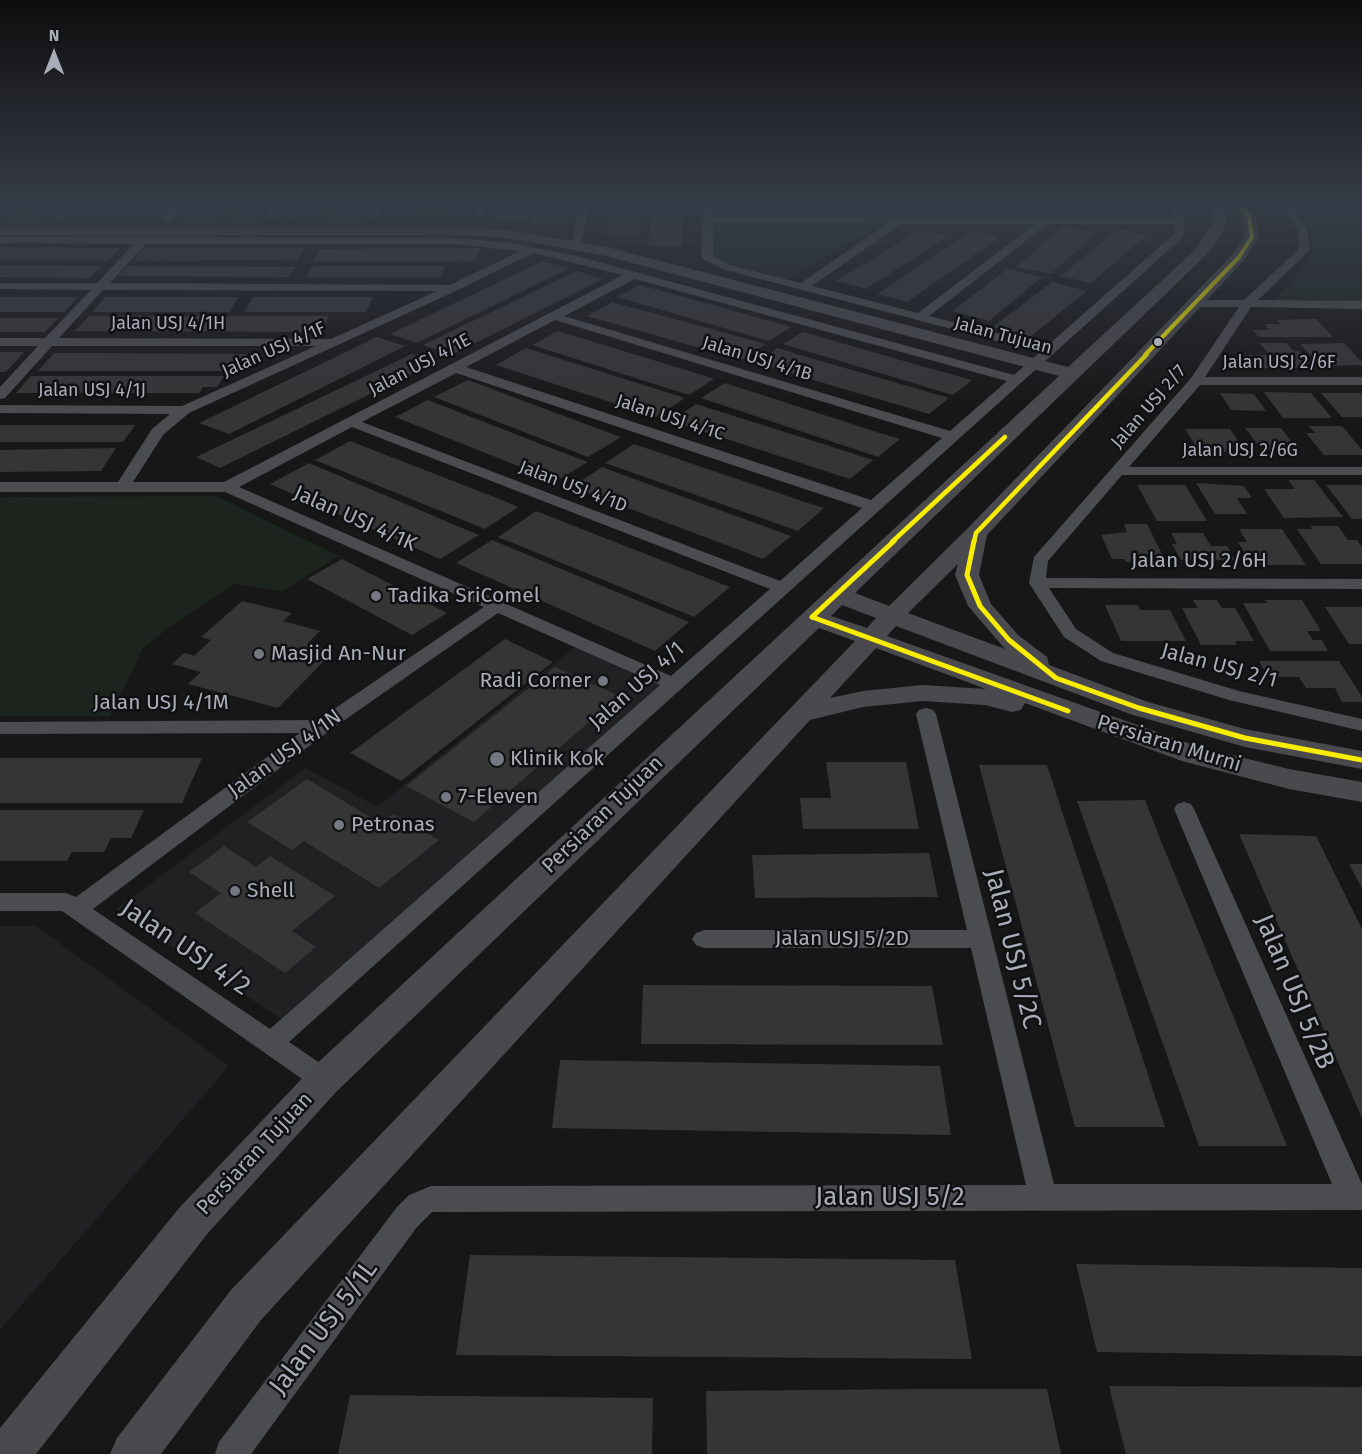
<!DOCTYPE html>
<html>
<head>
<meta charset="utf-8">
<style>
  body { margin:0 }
  #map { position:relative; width:1362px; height:1454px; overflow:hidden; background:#171717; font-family:"Fira Sans",sans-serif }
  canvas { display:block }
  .north { position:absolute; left:24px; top:24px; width:60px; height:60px; -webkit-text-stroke:4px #111113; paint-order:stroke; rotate:0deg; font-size:16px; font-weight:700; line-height:24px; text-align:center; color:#a8adb8 }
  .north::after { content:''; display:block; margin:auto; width:21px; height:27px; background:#a8adb8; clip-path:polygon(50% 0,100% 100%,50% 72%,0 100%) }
</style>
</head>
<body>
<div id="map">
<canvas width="1362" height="1454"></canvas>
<div class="north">N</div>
</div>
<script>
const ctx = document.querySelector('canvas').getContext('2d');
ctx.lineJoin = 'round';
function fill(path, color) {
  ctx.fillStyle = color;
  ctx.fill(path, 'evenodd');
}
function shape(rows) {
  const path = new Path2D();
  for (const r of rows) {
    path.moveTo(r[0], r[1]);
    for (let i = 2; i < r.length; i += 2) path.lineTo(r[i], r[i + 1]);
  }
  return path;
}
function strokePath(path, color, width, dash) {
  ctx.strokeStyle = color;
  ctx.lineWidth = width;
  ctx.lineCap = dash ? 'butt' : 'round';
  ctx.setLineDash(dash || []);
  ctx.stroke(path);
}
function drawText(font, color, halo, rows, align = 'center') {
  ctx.font = font + ' "Fira Sans",sans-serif';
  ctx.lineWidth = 5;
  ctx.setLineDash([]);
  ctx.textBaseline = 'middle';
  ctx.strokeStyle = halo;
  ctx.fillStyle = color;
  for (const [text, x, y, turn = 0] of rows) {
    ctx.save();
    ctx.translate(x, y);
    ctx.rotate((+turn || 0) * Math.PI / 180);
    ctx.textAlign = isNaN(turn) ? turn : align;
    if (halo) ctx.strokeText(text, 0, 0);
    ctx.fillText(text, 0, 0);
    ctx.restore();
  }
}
const built = shape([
  [576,646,660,685,281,1019,116,909,306,768,377,807],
  [0,926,36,926,229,1066,0,1330]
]);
const green = shape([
  [1292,206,1341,206,1362,225,1362,305,1272,305,1314,252,1309,230],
  [714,223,864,223,874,228,787,280,732,266,713,256],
  [216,496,339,556,282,591,234,584,169,627,143,648,110,716,0,716,0,497]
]);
const building = shape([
  [0,206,16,206,4,218,0,218],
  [22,206,53,206,42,217,10,217],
  [87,206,119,206,110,216,77,216],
  [124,206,160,206,151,216,114,216],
  [193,206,223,206,215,217,185,217],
  [228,206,261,206,254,217,219,218],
  [295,206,327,206,320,218,287,219],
  [333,206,364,206,358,217,327,217],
  [399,206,428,206,424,218,394,218],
  [434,206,473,206,470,218,430,218],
  [530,206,526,221,494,221,500,206],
  [536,206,568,206,565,222,531,222],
  [611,206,643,206,640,234,606,234],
  [652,206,683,206,681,246,648,246],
  [745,206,927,206,931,214,747,215],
  [937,206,1146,206,1153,214,940,214],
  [1064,226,1097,233,1051,274,1016,267],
  [1118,229,1147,235,1091,283,1060,276],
  [920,230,948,236,866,289,836,281],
  [972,231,1000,237,907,302,877,294],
  [0,247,93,248,120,248,107,261,0,261],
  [144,248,305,248,297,260,134,261],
  [480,248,476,261,313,262,320,249],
  [543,261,570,268,417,343,390,334],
  [0,265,74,266,101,266,90,278,5,277,0,277],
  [127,266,282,267,296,267,289,277,118,276],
  [313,266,445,266,440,277,306,277],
  [1007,269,1042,277,989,321,952,311],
  [576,271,603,279,451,355,423,345],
  [1052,282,1087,291,1030,337,993,327],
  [640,285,666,292,791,327,769,341,617,297],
  [0,297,78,297,65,312,0,312],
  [105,297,239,297,229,312,92,312],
  [253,297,373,297,366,312,244,312],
  [612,302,751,340,766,344,742,360,587,316],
  [89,316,329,316,320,332,75,331],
  [0,318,58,318,45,332,0,332],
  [1316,319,1333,337,1259,337,1252,330,1269,330,1265,324,1281,324,1277,320],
  [558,331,699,374,714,379,689,395,532,345],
  [803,332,939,371,972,380,953,395,783,344],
  [377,337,405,346,229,434,199,423],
  [1259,343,1286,343,1294,351,1300,351,1315,368,1247,368,1237,355,1270,355],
  [1344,343,1362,362,1362,365,1320,366,1300,344],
  [526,348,669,393,685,398,656,417,496,365],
  [778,348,793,353,949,398,929,414,756,363],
  [0,352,24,352,6,372,0,372],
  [54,353,102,353,247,354,236,371,38,371],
  [412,354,435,362,220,468,196,457],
  [31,376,224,376,217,387,203,387,199,393,16,393],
  [468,380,521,400,621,437,588,457,434,397],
  [725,383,883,434,900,439,878,457,701,398],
  [1264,392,1311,393,1332,418,1283,418],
  [1220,393,1254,394,1266,411,1231,410],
  [1321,393,1362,393,1362,417,1342,417],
  [428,400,556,450,588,462,556,481,395,417],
  [696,404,839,449,873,460,850,479,671,421],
  [0,425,135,425,123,442,0,442],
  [1309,426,1342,426,1362,450,1362,455,1324,455,1306,433,1315,433],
  [1245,428,1281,428,1298,450,1262,450],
  [1185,429,1230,429,1246,452,1200,452],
  [350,441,502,500,518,507,485,529,315,460],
  [634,444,805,502,824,508,798,531,605,463],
  [116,448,101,471,0,472,0,450],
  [309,463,462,528,479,535,440,559,270,484],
  [602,467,618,473,791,536,763,559,572,487],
  [1288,480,1314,480,1343,517,1284,518,1264,489,1295,489],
  [1196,483,1244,486,1252,498,1237,498,1247,514,1215,514],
  [1137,485,1185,485,1207,521,1157,521],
  [1326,485,1362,485,1362,519,1352,519],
  [536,511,620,544,730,587,694,617,498,537],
  [1124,524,1147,524,1166,562,1126,562,1125,559,1112,559,1101,535,1127,532],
  [1310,526,1338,526,1348,540,1357,540,1362,547,1362,564,1321,564,1297,529,1313,529],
  [1239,529,1282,529,1306,565,1252,565,1238,542,1247,542],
  [1171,533,1203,533,1211,546,1227,546,1235,560,1181,560,1172,544,1177,544],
  [492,540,595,583,689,622,655,651,456,563],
  [342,559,447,613,412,635,307,579],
  [1193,600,1217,600,1222,608,1235,608,1254,641,1235,641,1237,645,1201,645,1182,608,1198,608],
  [1265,600,1302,600,1321,631,1307,631,1313,640,1322,640,1328,651,1270,651,1243,603,1267,603],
  [242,601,292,613,283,621,320,631,307,644,328,649,318,658,325,660,278,708,188,684,201,672,172,664,184,653,194,656,211,640,201,637],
  [1105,605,1138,605,1140,610,1170,610,1186,641,1121,641],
  [1325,607,1362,607,1362,644,1349,644],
  [505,639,553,662,401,781,350,753],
  [1259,661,1339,661,1362,697,1362,702,1342,702,1335,688,1306,688,1299,677,1268,677],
  [555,667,619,696,474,822,406,786],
  [0,758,202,758,182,803,0,803],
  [826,762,906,762,919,829,803,829,800,798,831,798],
  [979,765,1047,765,1165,1127,1075,1127],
  [307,779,380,823,393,814,439,840,379,888,304,841,292,850,247,822],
  [1145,800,1161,841,1287,1146,1199,1146,1077,801],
  [0,810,144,810,131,838,111,838,104,852,72,852,67,861,0,861],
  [1239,834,1316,836,1362,929,1362,1118],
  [224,846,256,867,270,856,335,896,292,931,316,947,285,973,195,913,221,893,189,872],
  [929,853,938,897,755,898,752,855],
  [1349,864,1362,864,1362,888],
  [643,985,932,986,943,1045,641,1044],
  [560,1060,940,1066,951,1135,552,1128],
  [470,1255,955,1260,972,1359,456,1355],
  [1076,1264,1362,1268,1362,1356,1097,1352],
  [1109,1386,1362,1387,1362,1454,1126,1454],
  [919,1389,1047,1389,1061,1454,707,1454,706,1391],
  [350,1395,653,1398,652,1454,338,1454]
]);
const street = shape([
  [65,206,76,206,62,220,54,220,54,216,65,206],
  [170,206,181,206,170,221,162,221,161,219,170,206],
  [272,206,282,206,275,218,271,219,266,216,272,206],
  [373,206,383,206,377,218,373,219,368,216,373,206],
  [477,206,487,206,484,216,476,216,477,206],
  [579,206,589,206,581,245,576,248,571,245,579,206],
  [706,206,713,209,713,217,1174,218,1170,206,1180,206,1185,221,1183,237,289,1042,333,1072,337,1080,333,1088,324,1091,315,1088,62,911,0,911,0,893,66,893,76,897,300,733,0,734,0,722,318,720,484,607,225,492,0,492,0,482,118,482,152,429,170,414,0,413,0,405,182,406,316,346,52,346,5,398,0,399,0,387,38,346,0,346,0,338,45,338,91,290,0,289,0,283,97,283,134,244,0,243,0,237,456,238,512,243,580,257,1014,375,1040,352,722,269,701,258,703,209,706,206],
  [713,223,888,223,801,283,730,265,713,256,713,223],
  [901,224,1035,224,918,313,812,286,901,224],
  [1048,224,1175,224,1174,234,1047,346,929,316,1048,224],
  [146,244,456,244,520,251,450,285,110,283,146,244],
  [533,253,623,275,224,482,133,482,163,435,189,413,458,290,533,253],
  [635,279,1007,381,950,431,564,316,635,279],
  [103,290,437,291,331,339,59,338,103,290],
  [555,320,942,438,871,500,466,367,555,320],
  [456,373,862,508,780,581,362,422,456,373],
  [352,427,770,589,671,676,239,487,352,427],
  [498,613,660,685,270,1029,93,909,329,731,498,613],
  [1280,206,1291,206,1307,228,1310,250,1258,300,1362,301,1362,309,1251,307,1205,377,1362,377,1362,385,1200,385,1129,467,1362,467,1362,475,1122,475,1048,561,1046,578,1362,579,1362,589,1049,588,1076,629,1113,653,1239,691,1362,719,1362,731,1229,700,1101,661,1064,637,1029,583,1034,557,1191,378,1239,307,1194,307,1188,303,1190,300,1244,300,1299,249,1298,230,1280,206],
  [1349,206,1361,206,1362,216,1358,215,1349,206],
  [926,708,933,710,936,714,1054,1184,1332,1184,1174,809,1177,804,1184,802,1191,804,1194,809,1362,1184,1362,1210,432,1212,417,1227,251,1454,215,1454,219,1442,397,1207,409,1195,431,1186,1026,1185,971,948,704,948,696,945,692,939,696,933,704,930,967,930,916,714,919,710,926,708]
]);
const secondary = shape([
  [1207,206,1221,206,1227,217,1222,235,1205,256,855,593,889,606,968,528,1233,254,1245,237,1242,218,1233,206,1248,206,1256,217,1259,237,1244,260,987,535,979,575,991,604,1018,635,1047,657,1049,665,1148,702,1245,729,1362,751,1362,769,1245,747,1130,714,896,626,887,636,1199,747,1289,769,1362,782,1362,802,1289,789,1182,761,1025,703,1021,710,1012,712,985,705,923,701,863,707,810,720,261,1320,161,1454,110,1454,117,1438,231,1290,855,641,819,628,337,1091,208,1233,36,1454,0,1454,0,1428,180,1207,311,1069,1059,376,606,256,508,238,462,235,0,235,0,227,462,227,508,230,607,247,1068,367,1195,250,1212,225,1213,217,1207,206],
  [958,564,955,575,968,606,1005,649,908,613,958,564],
  [842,605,876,618,867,628,831,616,842,605],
  [876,648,986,689,923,685,863,691,830,698,876,648]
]);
const bus1Far2 = shape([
  [1145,355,1239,257,1252,237,1249,217,1240,206]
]);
const bus1Far1 = shape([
  [892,542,1005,437],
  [974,542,976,533,1147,354]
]);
const bus1 = shape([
  [974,541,967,575,980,606,1009,640,1056,678,1139,708,1245,738,1362,760],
  [812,617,894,541],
  [812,617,1068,711]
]);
const markers = [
  [1158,342,5,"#a8adb8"],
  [376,596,6,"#757880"],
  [259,654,6,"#757880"],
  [603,681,6,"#757880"],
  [497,759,8,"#757880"],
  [446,797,6,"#757880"],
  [339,825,6,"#757880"],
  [235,891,6,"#757880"]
];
const farStreetnames = [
  ["Jalan USJ 4/1H",168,324],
  ["Jalan Tujuan",1003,336,15],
  ["Jalan USJ 4/1F",274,350,-24],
  ["Jalan USJ 4/1B",757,359,17],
  ["Jalan USJ 2/6F",1279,363],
  ["Jalan USJ 4/1E",420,365,-28],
  ["Jalan USJ 4/1J",92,391],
  ["Jalan USJ 2/7",1149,407,-49],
  ["Jalan USJ 4/1C",670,418,18],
  ["Jalan USJ 2/6G",1240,451],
  ["Jalan USJ 4/1D",573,487,21]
];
const streetNames = [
  ["Jalan USJ 4/1K",355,519,24],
  ["Jalan USJ 2/6H",1199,561],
  ["Jalan USJ 2/1",1219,666,15],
  ["Jalan USJ 4/1",637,686,-42],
  ["Jalan USJ 4/1M",161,703],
  ["Persiaran Murni",1169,744,17],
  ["Jalan USJ 4/1N",285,754,-36],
  ["Persiaran Tujuan",603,815,-44],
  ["Jalan USJ 5/2D",842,939],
  ["Persiaran Tujuan",255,1154,-47]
];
const poiNames = [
  ["Tadika SriComel",388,596],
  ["Masjid An-Nur",271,654],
  ["Radi Corner",591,681,"right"],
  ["Klinik Kok",510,759],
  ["7-Eleven",458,797],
  ["Petronas",351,825],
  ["Shell",247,891]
];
const nearStreetnames = [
  ["Jalan USJ 4/2",185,948,34],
  ["Jalan USJ 5/2C",1012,949,76],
  ["Jalan USJ 5/2B",1294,992,67],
  ["Jalan USJ 5/2",890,1198],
  ["Jalan USJ 5/1L",324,1328,-53]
];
fill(built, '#212123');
fill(green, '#1d241e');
fill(building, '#353536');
fill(street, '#4b4c50');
fill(secondary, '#4a4a4e');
strokePath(bus1Far2, '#f8ed00', 4);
strokePath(bus1Far1, '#f8ed00', 4.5);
strokePath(bus1, '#f8ed00', 5);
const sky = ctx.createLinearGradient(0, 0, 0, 410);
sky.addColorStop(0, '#0d0d0d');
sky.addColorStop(0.5, '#363c47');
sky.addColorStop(1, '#363c4700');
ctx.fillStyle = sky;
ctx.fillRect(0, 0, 1362, 410);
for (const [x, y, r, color] of markers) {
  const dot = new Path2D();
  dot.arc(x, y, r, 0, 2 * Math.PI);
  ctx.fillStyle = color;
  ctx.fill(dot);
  strokePath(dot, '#111113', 2);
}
drawText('18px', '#a8adb8', '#111113', farStreetnames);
drawText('21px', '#a8adb8', '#111113', streetNames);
drawText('21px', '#a8adb8', '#111113', poiNames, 'left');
drawText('26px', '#a8adb8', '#111113', nearStreetnames);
</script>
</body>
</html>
